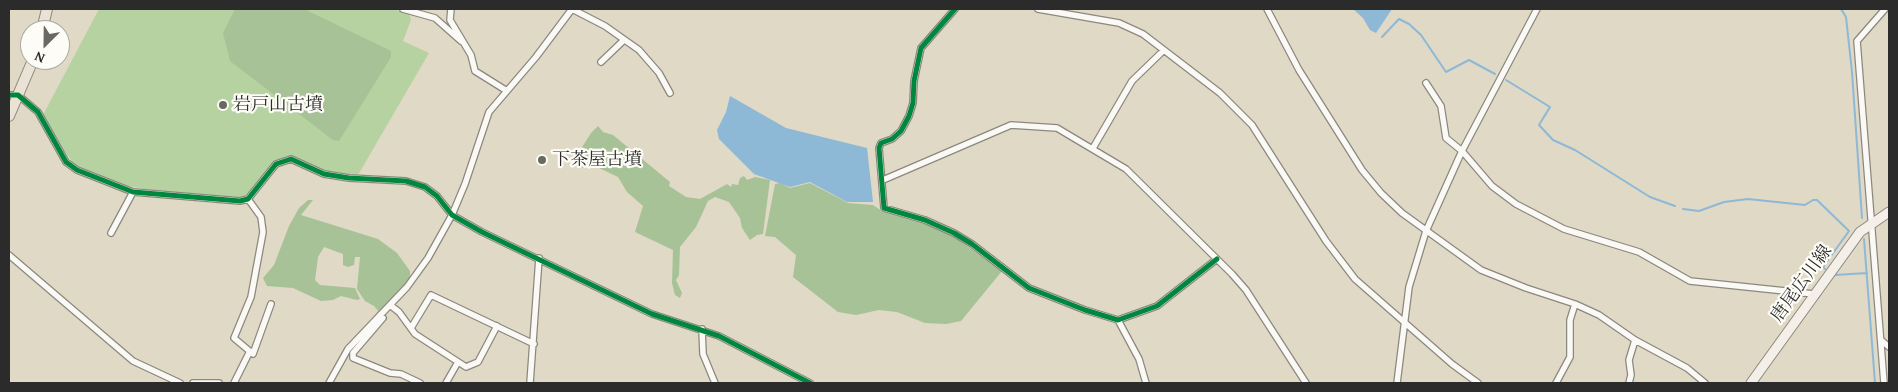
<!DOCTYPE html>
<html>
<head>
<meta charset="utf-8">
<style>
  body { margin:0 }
  #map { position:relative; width:1898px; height:392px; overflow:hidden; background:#e0d9c6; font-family:"Gentium Book Plus",serif }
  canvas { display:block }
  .frame { position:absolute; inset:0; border:10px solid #2b2b2b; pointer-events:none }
  .north { position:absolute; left:20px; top:20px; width:50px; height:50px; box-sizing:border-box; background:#fdfcf7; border:1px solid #a9a8a5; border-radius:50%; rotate:203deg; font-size:14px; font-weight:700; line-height:20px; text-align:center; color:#2b2b2b }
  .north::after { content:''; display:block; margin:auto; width:18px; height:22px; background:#6a6861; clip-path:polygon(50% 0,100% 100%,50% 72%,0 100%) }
</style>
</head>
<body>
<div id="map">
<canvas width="1898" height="392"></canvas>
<div class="frame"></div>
<div class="north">N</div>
</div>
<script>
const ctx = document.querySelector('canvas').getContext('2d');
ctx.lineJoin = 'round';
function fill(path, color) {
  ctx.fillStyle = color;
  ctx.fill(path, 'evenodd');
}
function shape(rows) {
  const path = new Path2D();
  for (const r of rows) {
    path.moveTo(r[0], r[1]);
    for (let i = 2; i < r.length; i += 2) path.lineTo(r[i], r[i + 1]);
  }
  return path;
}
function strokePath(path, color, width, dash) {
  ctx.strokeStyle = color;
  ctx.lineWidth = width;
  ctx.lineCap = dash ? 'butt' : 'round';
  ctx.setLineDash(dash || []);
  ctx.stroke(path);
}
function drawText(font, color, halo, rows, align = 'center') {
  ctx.font = font + ' "Gentium Book Plus","Noto Serif JP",serif';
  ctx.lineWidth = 4.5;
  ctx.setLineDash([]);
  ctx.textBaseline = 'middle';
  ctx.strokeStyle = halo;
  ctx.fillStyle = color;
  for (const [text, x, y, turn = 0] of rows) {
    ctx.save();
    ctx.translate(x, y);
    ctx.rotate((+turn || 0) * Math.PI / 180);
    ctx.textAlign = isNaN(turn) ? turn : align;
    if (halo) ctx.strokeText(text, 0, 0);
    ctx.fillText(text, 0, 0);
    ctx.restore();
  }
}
const green = shape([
  [99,9,390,9,409,13,411,20,403,41,429,53,358,175,331,173,295,157,288,156,275,162,247,195,241,198,212,198,171,194,118,184,75,165,59,144,43,115]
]);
const forest = shape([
  [235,9,304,9,391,51,391,57,339,141,333,140,230,61,223,33],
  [598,126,603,132,613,135,670,182,669,186,686,197,700,199,727,184,731,187,732,184,738,185,740,178,744,176,747,180,755,177,770,180,763,234,757,235,750,240,742,228,740,218,729,202,715,197,708,201,696,227,680,247,679,275,676,280,682,293,680,298,675,295,672,283,673,250,635,232,643,206,627,192,618,177,595,166,578,168,575,164,579,152,591,133],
  [780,183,790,188,810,183,848,203,873,205,882,211,924,221,953,236,1002,271,961,321,946,324,925,323,897,312,879,310,856,315,838,312,793,277,796,255,775,237,765,236,775,184],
  [308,200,313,200,301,215,378,239,397,253,410,271,410,278,380,313,374,306,365,301,357,289,360,257,355,257,354,265,348,267,343,265,343,254,324,247,318,257,315,280,320,285,355,288,360,299,357,300,341,296,333,300,321,301,293,288,267,286,263,278,274,265,289,226,299,208]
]);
const water = shape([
  [1353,9,1392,9,1376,33,1370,30,1363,18],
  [730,96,786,128,867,148,873,202,847,202,810,182,790,187,754,174,719,139,717,130,726,112]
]);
const stream = shape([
  [1841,9,1846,17,1852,72,1862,218],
  [1382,37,1399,19,1409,24,1421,35,1446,72,1469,60,1495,74],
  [1506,80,1550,107,1539,125,1553,140,1575,150,1650,197,1675,206],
  [1683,209,1699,211,1724,202,1748,199,1805,205,1813,200,1817,200,1849,231,1823,267,1825,269],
  [1864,239,1875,383],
  [1835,275,1867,273]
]);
const minor = shape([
  [403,9,435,18,461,41],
  [451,9,450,20,471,55,475,71,507,91],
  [572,9,605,26,639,50,659,73,670,93],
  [955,9,921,48,914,81,913,103,909,116,901,131,892,139,881,143,879,148,884,208,925,220,954,233,972,244,1029,288,1085,310,1118,320,1157,306,1217,259],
  [1038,9,1119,23,1143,34,1220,93,1252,125,1326,241,1355,279,1452,364,1478,383],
  [1267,9,1299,70,1362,170,1381,193,1402,213,1481,270,1526,288,1575,304,1599,315,1635,340,1687,368,1705,383],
  [601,62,624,40],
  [1426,83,1441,106,1446,138,1462,151,1492,186,1516,204,1564,229,1639,252,1690,281,1814,294],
  [9,95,18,95,38,112,66,162,77,170,133,192,240,201,248,199,276,164,291,159,324,174,349,178,406,181,425,187,437,196,452,215,482,232,652,314,719,336,810,383],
  [1093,148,1132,81,1164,50],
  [883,180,1011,125,1057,128,1126,169,1232,274,1246,290,1306,383],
  [248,199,261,217,263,232,251,297,234,338,253,354,271,304],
  [111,233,133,192],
  [9,255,133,361,180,383],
  [390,305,399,312,415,334,466,367,478,362,497,326],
  [380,315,383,318,353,353,353,358,390,373,401,374,420,383],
  [1118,320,1139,359,1146,383],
  [411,328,431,295,534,344],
  [702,329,703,354,715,383],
  [1881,340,1889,347],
  [193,383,219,383],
  [234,383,250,351],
  [329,383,348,349,407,287,428,258,452,215,465,184,489,112,536,57,572,9],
  [446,383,458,362],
  [530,383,539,258],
  [1397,383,1409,287,1426,231,1462,151,1537,9],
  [1556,383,1570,357,1570,320,1575,304],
  [1629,383,1631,375,1629,360,1635,340],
  [1884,383,1857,41,1885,9]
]);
const secondary = shape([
  [1751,383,1860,232,1889,212]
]);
const trunk = shape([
  [42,30,47,9],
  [9,116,33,60]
]);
const cycleway = shape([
  [955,9,921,48,914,81,913,103,909,116,901,131,892,139,881,143,879,148,884,208,925,220,954,233,972,244,1029,288,1085,310,1118,320,1157,306,1217,259],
  [9,95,18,95,38,112,66,162,77,170,133,192,240,201,248,199,276,164,291,159,324,174,349,178,406,181,425,187,437,196,452,215,482,232,652,314,719,336,810,383]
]);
const markers = [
  [223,105,5,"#6a6861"],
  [542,160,5,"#6a6861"]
];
const poiNames = [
  ["岩戸山古墳",233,105],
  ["下茶屋古墳",552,160]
];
const streetNames = [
  ["唐尾広川線",1802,284,-54]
];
fill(green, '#b6d2a0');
fill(forest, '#a6c296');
fill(water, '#8db8d6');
strokePath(stream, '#8db8d6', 2);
strokePath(minor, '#8b887e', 8);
strokePath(secondary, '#8b887e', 11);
strokePath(trunk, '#8b887e', 12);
strokePath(minor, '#faf9f6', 5.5);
strokePath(secondary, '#f4f0e9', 9);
strokePath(trunk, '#e9e2d5', 10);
strokePath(cycleway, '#00873e', 5);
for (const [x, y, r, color] of markers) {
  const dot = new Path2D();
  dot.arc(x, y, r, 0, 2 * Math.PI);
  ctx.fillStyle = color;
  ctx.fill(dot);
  strokePath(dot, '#fdfcf7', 2);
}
drawText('18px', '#2b2b2b', '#fdfcf7', poiNames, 'left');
drawText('18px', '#2b2b2b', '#fdfcf7', streetNames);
</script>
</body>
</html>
